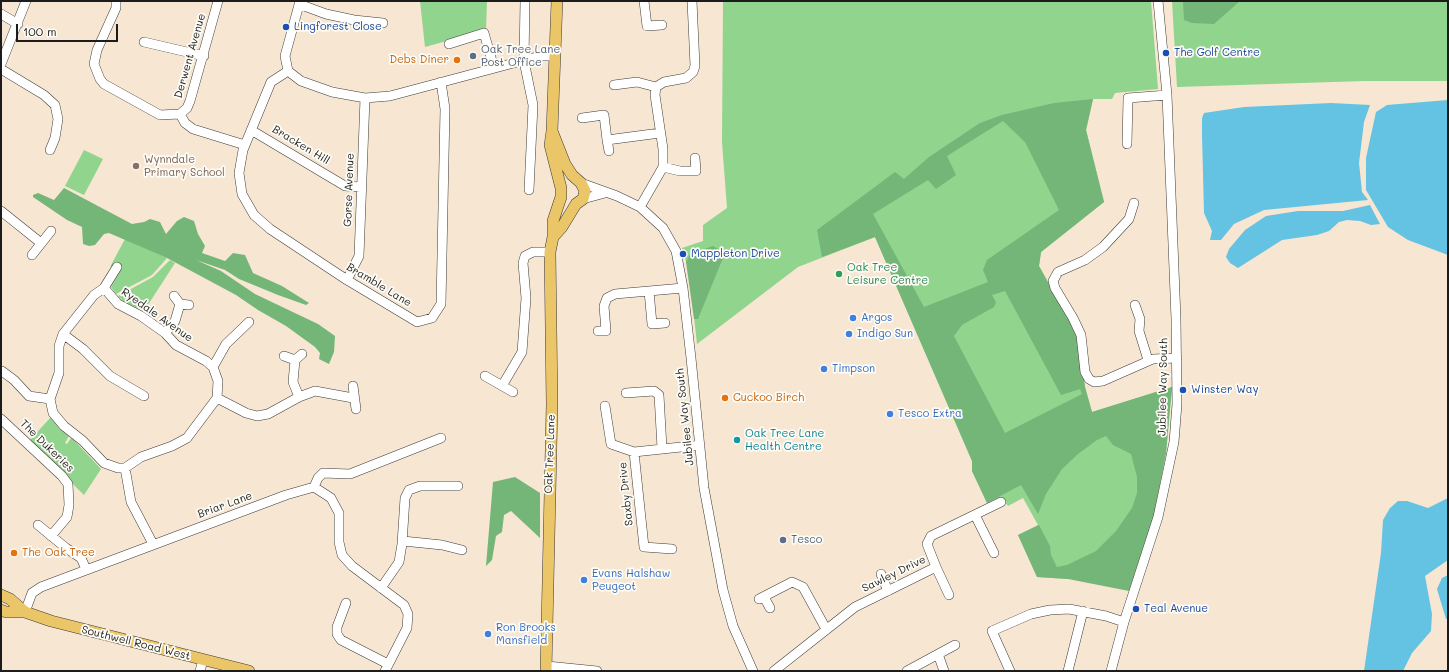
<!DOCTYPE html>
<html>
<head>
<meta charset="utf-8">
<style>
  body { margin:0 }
  #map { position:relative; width:1449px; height:672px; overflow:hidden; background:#f7e6d2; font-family:Mali,sans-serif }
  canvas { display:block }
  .frame { position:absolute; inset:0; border:2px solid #1c1c1c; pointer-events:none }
  .scale { position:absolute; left:16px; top:24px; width:102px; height:18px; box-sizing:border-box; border:2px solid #1c1c1c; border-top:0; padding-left:5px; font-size:12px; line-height:14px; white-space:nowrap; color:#1c1c1c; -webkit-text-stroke:3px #fdfcf7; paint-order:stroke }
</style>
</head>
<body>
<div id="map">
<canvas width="1449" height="672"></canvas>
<div class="frame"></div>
<div class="scale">100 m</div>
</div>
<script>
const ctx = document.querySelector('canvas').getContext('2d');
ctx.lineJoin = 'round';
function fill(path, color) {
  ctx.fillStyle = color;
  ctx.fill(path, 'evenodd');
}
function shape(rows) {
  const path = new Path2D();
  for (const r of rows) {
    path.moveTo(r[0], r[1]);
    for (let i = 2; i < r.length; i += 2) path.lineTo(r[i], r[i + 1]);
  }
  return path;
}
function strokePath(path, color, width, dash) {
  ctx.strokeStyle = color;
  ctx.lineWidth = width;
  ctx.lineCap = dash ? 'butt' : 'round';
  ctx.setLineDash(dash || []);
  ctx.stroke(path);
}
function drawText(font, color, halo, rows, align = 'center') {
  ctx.font = font + ' Mali,sans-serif';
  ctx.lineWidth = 3.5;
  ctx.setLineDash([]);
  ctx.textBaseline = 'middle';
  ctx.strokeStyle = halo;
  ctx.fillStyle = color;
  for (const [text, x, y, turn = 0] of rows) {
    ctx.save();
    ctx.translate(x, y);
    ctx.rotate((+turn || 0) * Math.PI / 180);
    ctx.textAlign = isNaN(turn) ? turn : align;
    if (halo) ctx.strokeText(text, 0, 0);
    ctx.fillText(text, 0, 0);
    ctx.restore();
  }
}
const green = shape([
  [420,1,487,1,486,30,425,47],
  [723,1,1151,1,1158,89,1115,93,1112,99,1093,99,1086,130,1104,202,1041,252,1039,266,1077,334,1085,387,1092,412,1172,387,1166,453,1153,519,1068,579,1037,577,1018,535,1038,525,1023,498,1008,506,1002,497,987,503,972,471,972,461,969,454,875,237,798,267,697,344,689,271,682,248,703,241,703,225,727,208,722,142],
  [1172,1,1448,1,1448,81,1364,81,1177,87],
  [84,150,103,159,84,195,65,186],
  [125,239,167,258,152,275,116,294,111,287,122,268,118,263,110,267],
  [170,260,175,263,144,311,124,302,118,296,153,277],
  [51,417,60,429,69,436,65,443,67,444,71,438,74,440,101,469,84,495,29,441]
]);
const forest = shape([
  [1183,1,1240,1,1214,24,1192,23,1184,20],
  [1093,99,1086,130,1104,202,1041,252,1039,266,1077,334,1085,387,1092,412,1172,387,1166,453,1153,519,1129,591,1068,579,1037,577,1018,535,1039,525,1050,546,1051,555,1057,567,1067,565,1096,551,1116,531,1132,508,1137,493,1137,477,1131,454,1113,445,1106,436,1097,440,1078,454,1062,469,1046,494,1038,514,1021,485,987,503,972,471,972,461,969,454,875,237,822,257,817,230,895,172,904,179,929,157,980,123,1002,115,1054,103],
  [1003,121,1025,142,1059,210,987,260,983,270,988,282,924,307,873,214,928,180,936,189,956,175,947,156],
  [1005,291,1061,395,1080,389,1082,394,1005,433,954,336,962,325,994,307,996,302,992,295],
  [64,188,132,224,144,222,150,219,160,222,166,234,177,221,184,217,194,221,198,234,205,246,202,253,225,261,233,253,245,255,253,273,282,286,309,303,306,305,278,295,239,279,225,270,196,260,221,271,255,294,318,324,335,336,334,352,329,364,319,359,320,353,315,347,286,326,258,310,236,295,167,258,109,233,104,234,95,245,89,246,83,244,82,227,67,220,33,197,33,195,38,193,54,200],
  [713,246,725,253,698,319,694,319,686,262,690,254],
  [515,477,540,493,540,538,511,511,504,515,502,532,496,536,492,560,486,566,493,482]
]);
const water = shape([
  [1448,100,1448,255,1408,240,1388,227,1366,190,1366,158,1376,112,1387,105],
  [1331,103,1370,105,1364,122,1359,163,1362,192,1368,200,1264,210,1234,224,1221,240,1210,240,1212,231,1204,213,1202,135,1202,118,1204,113,1244,107],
  [1370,205,1380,224,1371,225,1360,221,1347,220,1339,222,1329,231,1317,235,1282,240,1238,268,1230,263,1226,257,1229,249,1245,230,1266,216,1298,211,1343,211],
  [1448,498,1448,560,1425,576,1432,614,1431,631,1412,653,1403,671,1364,671,1381,553,1383,520,1390,508,1398,501,1407,501,1428,508],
  [1448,575,1448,618,1446,619,1437,589,1442,578]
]);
const minor = shape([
  [116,1,116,8,97,50,94,64,100,79,104,84,160,115,180,114,185,123,193,129,245,145],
  [300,1,285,56,288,71,301,81,332,92,365,98,390,96,540,56,555,56],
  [644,1,647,26,662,25],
  [299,4,326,14,354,20,383,23],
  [1,14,18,24],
  [144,42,204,56],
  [449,44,484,33,494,68],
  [524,60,525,1],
  [524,61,533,105,529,190],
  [1,64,26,1],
  [1,69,44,95,55,105,58,119,55,138,50,150],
  [288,71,271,82,243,150,239,173,242,194,254,215,270,229,347,280,417,322,432,318,441,304,445,109,441,82],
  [614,85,637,82,656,87],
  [180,114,187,108,190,101,218,1],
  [582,118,604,115,607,140,660,133],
  [251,130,345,186,361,187],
  [607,140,609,151],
  [1127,144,1128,98,1167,95],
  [663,167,680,171,696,171,695,158],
  [581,183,617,196,640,207,663,228,676,251,683,288,691,358,704,488,723,590,733,626,753,671],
  [583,199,605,193],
  [1134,203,1129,219,1103,247,1085,260,1058,272,1053,281,1055,288,1073,318,1081,335,1085,372,1089,379,1094,382,1103,381,1153,359,1177,358],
  [640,207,663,167,663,149,655,95,656,87,664,82,686,78,693,72,695,66,692,1],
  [1,211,41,243],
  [32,255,51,231],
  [347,280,359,256,365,98],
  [104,288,118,304,141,316,165,333,176,345,206,361,213,367,218,381,217,398,187,438,172,446,141,457,125,468,118,468,104,463,83,441,64,426,53,413,50,399,59,373,59,346,63,334,94,295,104,288,117,267],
  [649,291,652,324,665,323],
  [174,296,180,304,189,305],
  [1135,305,1140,319,1139,331,1148,360],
  [598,331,606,331,604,306,607,298,615,294,683,288],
  [165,333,175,321,180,304],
  [63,334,83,349,110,376,144,396],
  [284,356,295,360,302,354],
  [295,360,293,382,299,397],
  [213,367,226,344,249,322],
  [2,371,14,380,29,396,50,399],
  [485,376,513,392],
  [353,386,356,409],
  [502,386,522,352,526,298,523,263,525,256,533,252,550,252],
  [626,393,654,391,659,395,662,448],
  [217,398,246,413,257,416,268,414,299,397,315,391,353,398],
  [605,406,611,444,634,452],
  [1,419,62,476,68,484,69,505,67,517,51,536],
  [125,468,131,502,153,544],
  [314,487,331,498,339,513,339,542,342,555,352,566,404,605,408,614,407,628,385,671],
  [975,515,994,553],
  [38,525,66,548,81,558,86,569],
  [403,541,442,545,462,550],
  [672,549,644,547,634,452,700,445],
  [936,567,949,595],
  [881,574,888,591],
  [381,588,399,562,402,544,405,498,409,490,420,486,458,486],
  [764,597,770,608],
  [759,599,792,582,803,587,826,629],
  [346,603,337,627,337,634,341,640,388,664],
  [25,612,32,593,41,587,286,495,314,487,318,478,323,473,350,474,441,438],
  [938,654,944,671],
  [547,666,597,671],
  [200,671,203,660],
  [774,671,855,607,936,567,927,544,931,536,1001,502],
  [907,671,955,645],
  [1010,671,992,631,1031,614,1050,610,1069,609,1106,616,1124,622],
  [1068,671,1083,611],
  [1111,671,1124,622,1158,517,1174,442,1177,404,1176,319,1167,95,1158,1]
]);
const major = shape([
  [552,131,565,164,572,175,581,183,585,191,583,199,576,204,562,227,553,237],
  [1,595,10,599,25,612],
  [1,610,6,612,25,612,51,621,249,671],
  [546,671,552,404,550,252,553,237,553,221,561,197,561,188,550,145,552,131,557,1]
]);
const markers = [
  [286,27,4,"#1a4fb4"],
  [1166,53,4,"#1a4fb4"],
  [473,56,4,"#5c6f8a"],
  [457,60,4,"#e8710a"],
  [136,166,4,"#8d6e63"],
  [683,254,4,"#1a4fb4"],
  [839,274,4,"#2e9e5b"],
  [853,318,4,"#3f7fe0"],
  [849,334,4,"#3f7fe0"],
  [824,369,4,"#3f7fe0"],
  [1183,390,4,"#1a4fb4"],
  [725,398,4,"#e8710a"],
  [890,414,4,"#3f7fe0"],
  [737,440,4,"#0f9aa8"],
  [783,540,4,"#5c6f8a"],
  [14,553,4,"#e8710a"],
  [584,580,4,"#3f7fe0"],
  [1136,609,4,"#1a4fb4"],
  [488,634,4,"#3f7fe0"]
];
const transitNames = [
  ["Lingforest Close",294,27],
  ["The Golf Centre",1174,53],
  ["Mappleton Drive",691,254],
  ["Winster Way",1191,390],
  ["Teal Avenue",1144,609]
];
const serviceNames = [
  ["Oak Tree Lane",481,50],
  ["Post Office",481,63],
  ["Tesco",791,540]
];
const streetNames = [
  ["Derwent Avenue",190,56,-74],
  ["Bracken Hill",301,145,31],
  ["Gorse Avenue",349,190,-88],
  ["Bramble Lane",379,285,31],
  ["Ryedale Avenue",157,315,35],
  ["Jubilee Way South",1163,387,-89],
  ["Jubilee Way South",685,417,-96],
  ["The Dukeries",47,446,44],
  ["Oak Tree Lane",550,454,-88],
  ["Saxby Drive",626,494,-96],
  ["Briar Lane",225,505,-20],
  ["Sawley Drive",894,574,-26],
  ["Southwell Road West",136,643,14]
];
const foodNames = [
  ["Debs Diner",449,60,"right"],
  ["Cuckoo Birch",733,398],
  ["The Oak Tree",22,553]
];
const educationNames = [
  ["Wynndale",144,160],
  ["Primary School",144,173]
];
const leisureNames = [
  ["Oak Tree",847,268],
  ["Leisure Centre",847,281]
];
const shopNames = [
  ["Argos",861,318],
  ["Indigo Sun",857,334],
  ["Timpson",832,369],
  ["Tesco Extra",898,414],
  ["Evans Halshaw",592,574],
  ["Peugeot",592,587],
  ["Ron Brooks",496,628],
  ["Mansfield",496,641]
];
const cultureNames = [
  ["Oak Tree Lane",745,434],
  ["Health Centre",745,447]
];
fill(green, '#90d48d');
fill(forest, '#74b678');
fill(water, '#64c2e2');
strokePath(minor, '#3d3a37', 10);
strokePath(major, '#3d3a37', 12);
strokePath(minor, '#fff', 9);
strokePath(major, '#ebc669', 11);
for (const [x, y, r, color] of markers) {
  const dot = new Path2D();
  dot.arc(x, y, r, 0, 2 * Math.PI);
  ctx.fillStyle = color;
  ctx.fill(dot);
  strokePath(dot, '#fdfcf7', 1.5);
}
drawText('11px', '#164399', '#fdfcf7', transitNames, 'left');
drawText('11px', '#4e5e75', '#fdfcf7', serviceNames, 'left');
drawText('11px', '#1c1c1c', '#fdfcf7', streetNames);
drawText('11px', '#c56008', '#fdfcf7', foodNames, 'left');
drawText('11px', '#785e54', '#fdfcf7', educationNames, 'left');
drawText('11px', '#27864d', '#fdfcf7', leisureNames, 'left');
drawText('11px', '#366cbe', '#fdfcf7', shopNames, 'left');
drawText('11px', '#0d838f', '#fdfcf7', cultureNames, 'left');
</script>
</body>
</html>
